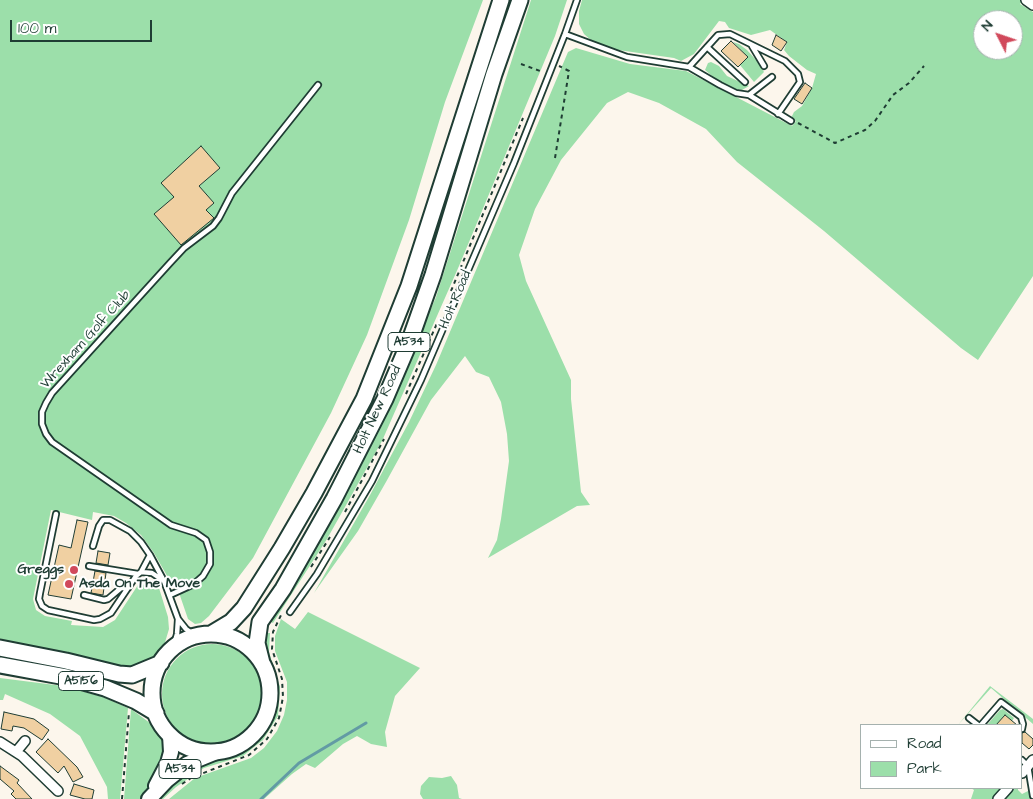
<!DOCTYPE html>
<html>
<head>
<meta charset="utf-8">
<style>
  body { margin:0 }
  #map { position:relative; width:1033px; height:799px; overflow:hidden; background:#fcf6ec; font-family:"Architects Daughter",sans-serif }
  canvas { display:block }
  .legend { position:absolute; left:860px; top:724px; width:162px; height:65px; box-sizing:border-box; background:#fff; border:1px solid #a5b1ae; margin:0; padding:6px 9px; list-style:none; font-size:15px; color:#1f3d34 }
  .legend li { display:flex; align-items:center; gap:10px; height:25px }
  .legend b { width:25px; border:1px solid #a5b1ae }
  .north { position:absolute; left:973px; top:10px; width:50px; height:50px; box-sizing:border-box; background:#fff; border:1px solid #a5b1ae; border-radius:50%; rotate:311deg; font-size:14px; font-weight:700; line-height:20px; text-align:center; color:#1f3d34 }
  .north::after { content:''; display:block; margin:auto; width:18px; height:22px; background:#d1495b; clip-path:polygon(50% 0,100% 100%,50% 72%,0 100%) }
  .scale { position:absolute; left:10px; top:20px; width:142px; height:22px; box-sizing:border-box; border:2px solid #1f3d34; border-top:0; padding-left:6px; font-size:15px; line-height:18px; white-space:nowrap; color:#1f3d34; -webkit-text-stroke:4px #fff; paint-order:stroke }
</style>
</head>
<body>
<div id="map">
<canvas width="1033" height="799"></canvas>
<ul class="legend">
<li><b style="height:6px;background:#fff"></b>Road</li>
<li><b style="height:14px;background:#9cdfaa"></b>Park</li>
</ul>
<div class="north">N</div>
<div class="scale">100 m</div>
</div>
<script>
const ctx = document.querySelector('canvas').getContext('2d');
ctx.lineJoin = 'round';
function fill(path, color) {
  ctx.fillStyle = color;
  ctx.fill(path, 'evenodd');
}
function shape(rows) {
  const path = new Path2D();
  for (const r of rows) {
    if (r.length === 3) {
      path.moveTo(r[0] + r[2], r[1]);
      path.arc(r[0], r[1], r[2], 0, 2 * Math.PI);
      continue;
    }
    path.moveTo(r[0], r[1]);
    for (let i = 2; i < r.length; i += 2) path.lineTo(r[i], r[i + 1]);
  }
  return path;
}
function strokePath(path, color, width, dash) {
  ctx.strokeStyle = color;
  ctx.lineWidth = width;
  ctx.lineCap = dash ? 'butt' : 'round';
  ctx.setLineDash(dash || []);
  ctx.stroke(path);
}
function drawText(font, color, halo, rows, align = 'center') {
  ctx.font = font + ' "Architects Daughter",sans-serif';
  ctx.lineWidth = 4;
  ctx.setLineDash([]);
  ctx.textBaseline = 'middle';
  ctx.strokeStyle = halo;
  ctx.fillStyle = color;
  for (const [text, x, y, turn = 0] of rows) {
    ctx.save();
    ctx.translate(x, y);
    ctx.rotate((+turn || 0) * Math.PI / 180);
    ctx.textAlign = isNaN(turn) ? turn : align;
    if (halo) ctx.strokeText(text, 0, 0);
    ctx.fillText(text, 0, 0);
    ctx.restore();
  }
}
const green = shape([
  [0,0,483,0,445,102,409,220,367,335,331,413,253,558,209,616,201,623,195,624,188,619,176,584,170,581,154,553,141,535,126,523,114,516,93,512,92,520,51,510,33,599,36,610,45,616,72,621,71,625,103,627,115,620,138,585,151,584,159,588,168,617,169,629,163,649,145,663,123,668,0,642],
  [531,0,567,0,555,36,459,266,382,441,327,539,273,623,271,622,315,550,378,433,436,297],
  [582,0,1023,0,1020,4,1033,12,1033,276,978,360,961,348,824,231,737,162,706,129,659,103,628,92,607,103,561,160,535,209,519,255,526,281,571,380,571,399,581,492,590,505,577,506,488,558,497,540,501,519,509,461,507,434,501,402,489,377,476,372,465,356,431,400,386,482,358,531,314,593,370,495,409,422,436,365,568,52,576,48,630,64,686,71,792,126,796,121,791,118,794,112,802,106,812,88,816,74,807,70,789,56,784,50,787,42,770,30,751,35,729,28,725,22,719,21,694,54,681,61,674,58,611,49,592,41,584,34,579,24,579,11],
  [983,20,1013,20,1013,50,983,50],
  [733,42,739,44,747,50,757,61,764,72,754,82,740,65,748,57],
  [711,62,719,66,727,76,749,86,742,90,731,89,712,76,705,70,708,63],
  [308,612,420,668,395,696,385,732,387,747,371,744,357,736,343,744,315,768,306,764,292,774,264,799,169,799,195,778,251,758,264,748,277,731,284,715,287,700,287,682,275,651,275,636,281,619,295,629],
  [267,633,270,633,269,652,280,687,278,716,263,740,243,756,204,768,176,787,163,799,158,799,168,788,187,773,207,763,241,752,260,737,273,716,276,699,275,680,268,662,265,648],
  [212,694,50],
  [0,678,63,686,103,697,128,708,120,799,108,799,107,787,80,736,50,714,5,694,3,700,0,700],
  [990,686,1033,719,1033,724,991,688,958,725],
  [131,709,154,726,161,736,165,747,165,758,144,799,124,799],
  [1003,709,1014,718,1012,721,1005,715,996,725,987,725,1000,710],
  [1033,771,1033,799,971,799,974,790,971,788,1018,788,1018,790,1022,794,1028,791],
  [451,776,457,785,459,798,462,799,423,799,420,794,421,786,429,777,442,778]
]);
const stream = shape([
  [261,799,299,763,366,723]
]);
const building = shape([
  [776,35,787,42,781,51,772,45,776,35],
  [731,41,748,57,738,67,721,51,731,41],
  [805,83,812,88,802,104,794,99,805,83],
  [201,146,220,168,199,186,214,203,206,210,214,218,181,245,154,214,174,197,161,183,201,146],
  [77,520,88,522,71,599,48,595,59,545,71,548,77,520],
  [98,551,110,553,108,565,96,563,98,551],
  [95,571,106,573,103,595,91,593,95,571],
  [4,712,34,719,49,730,42,740,24,728,13,726,12,731,1,729,4,712],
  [1005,715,1017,725,996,725,1005,715],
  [1025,732,1033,739,1033,745,1029,749,1022,743,1022,733,1025,732],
  [48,739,77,767,83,777,73,782,64,766,58,773,36,752,48,739],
  [0,766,19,780,17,783,32,799,16,799,11,794,14,791,0,779,0,766],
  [74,784,94,790,92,799,85,799,70,795,74,784]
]);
const path = shape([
  [521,64,543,72],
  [798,123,835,143,865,130,875,121,893,95,909,83,924,66],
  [555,158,569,71,559,66],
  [451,291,523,118],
  [406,394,438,321],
  [345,512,384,439],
  [311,567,330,537],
  [182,784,191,778,249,755,267,739,279,718,283,697,282,679,272,649,273,632,282,613],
  [122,799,129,712]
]);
const service = shape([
  [565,34,627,57,689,67,720,85,736,93,749,95,791,121],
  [752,46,764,66],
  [707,47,745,82],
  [689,67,718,35,730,34,785,61,798,74,800,82,778,114],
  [749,95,772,77],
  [56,514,40,593,39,599,42,606,48,610,94,620,100,619,111,613,136,576,141,572,152,573,164,581],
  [93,546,99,526,103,520,110,520,130,531,141,542,150,555,164,581,178,619,186,629,196,636],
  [89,566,138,574],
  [141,572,150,555],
  [84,595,104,600,108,599,121,588,128,588],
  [170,595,194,584,203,576,210,564,210,552,206,540,196,533,171,525,52,442,46,434,42,424,42,412,46,403,52,393,170,263,184,248,213,226,219,218,232,193,318,85],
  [290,612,317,574,372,481,421,380,514,163,565,34,577,0],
  [173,648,177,634,178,619],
  [969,718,978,725],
  [981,725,1001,702,1021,717,1023,724,1022,729],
  [1022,760,1028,766,1033,796]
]);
const minor = shape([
  [1026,0,1033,5],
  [0,742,22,756,58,791],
  [16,752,25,741],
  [1022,773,1033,760],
  [998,799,1008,788]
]);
const primary = shape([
  [156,786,168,763,171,752,170,735],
  [149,799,167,780,187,764,219,751]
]);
const trunk = shape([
  [211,634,231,622,244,608,282,548,314,493,364,399,409,286,501,0],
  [211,693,59],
  [0,648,66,661,119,674,132,675,161,663],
  [262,663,257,643,260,622,283,589,334,499,385,399,409,343,433,275,494,74,520,0],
  [0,665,66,677,105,688,136,701,156,713]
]);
const markers = [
  [74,570,5,"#d1495b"],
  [69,584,5,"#d1495b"]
];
const shields = [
  [409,342,42],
  [81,681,45],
  [180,769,42]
];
const shieldNames = [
  ["A534",409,342],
  ["A5156",81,681],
  ["A534",180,769]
];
const streetNames = [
  ["Holt Road",456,300,-67],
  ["Wrexham Golf Club",86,340,-48],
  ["Holt New Road",378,410,-65]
];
const poiNames = [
  ["Greggs",64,570],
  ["Asda On The Move",79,584,"left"]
];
fill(green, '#9cdfaa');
strokePath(stream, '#629ba4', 3);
fill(building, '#f0d0a2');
strokePath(building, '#1f3d34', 1);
strokePath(service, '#1f3d34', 8);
strokePath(minor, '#1f3d34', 12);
strokePath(primary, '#1f3d34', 18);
strokePath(trunk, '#1f3d34', 19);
strokePath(path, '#1f3d34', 2, [4, 4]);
strokePath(service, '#fff', 4.5);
strokePath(minor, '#fff', 9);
strokePath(primary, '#fff', 14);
strokePath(trunk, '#fff', 15);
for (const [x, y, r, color] of markers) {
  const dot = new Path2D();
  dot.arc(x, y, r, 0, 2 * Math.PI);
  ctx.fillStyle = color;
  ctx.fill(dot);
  strokePath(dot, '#fff', 2);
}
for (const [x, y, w] of shields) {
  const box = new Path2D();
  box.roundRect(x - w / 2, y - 9.5, w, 19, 4);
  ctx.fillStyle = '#fff';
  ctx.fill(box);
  strokePath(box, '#1f3d34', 1);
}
drawText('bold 12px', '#1f3d34', null, shieldNames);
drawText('14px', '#1f3d34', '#fff', streetNames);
drawText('bold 14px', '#1f3d34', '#fff', poiNames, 'right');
</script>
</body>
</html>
